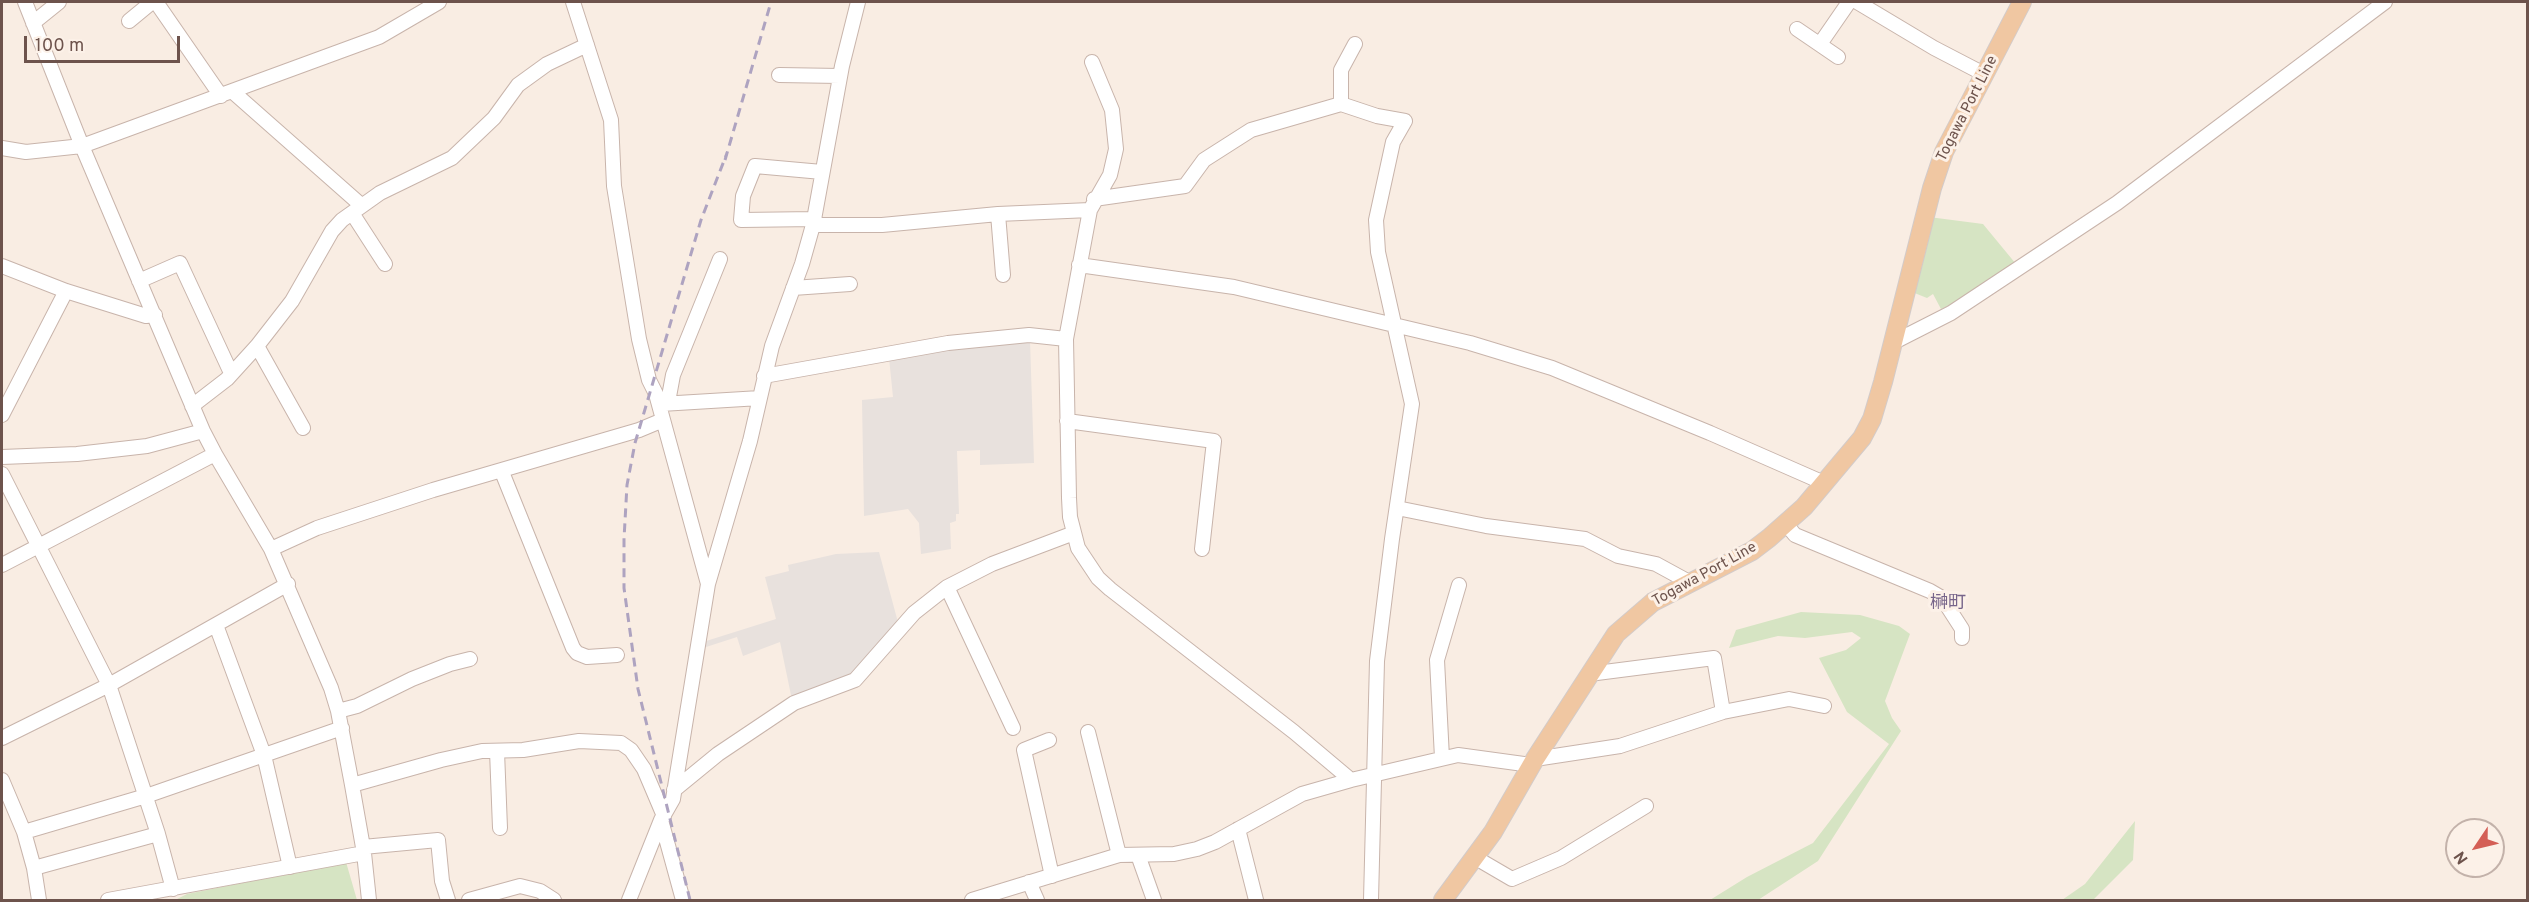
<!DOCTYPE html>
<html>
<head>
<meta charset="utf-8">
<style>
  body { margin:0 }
  #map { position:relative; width:2529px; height:902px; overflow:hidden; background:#f9ede3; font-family:Overpass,sans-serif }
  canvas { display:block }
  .frame { position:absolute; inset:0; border:3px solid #6d534c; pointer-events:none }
  .north { position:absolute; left:2445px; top:818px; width:60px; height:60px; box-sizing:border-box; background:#fcf1e8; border:2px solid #c3b2aa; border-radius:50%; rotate:235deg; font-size:16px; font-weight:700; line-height:24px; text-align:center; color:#6d534c }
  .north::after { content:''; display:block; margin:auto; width:21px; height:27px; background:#d45f56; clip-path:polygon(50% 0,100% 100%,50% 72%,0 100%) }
  .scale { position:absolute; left:24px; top:36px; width:156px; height:27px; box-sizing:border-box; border:3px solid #6d534c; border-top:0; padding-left:8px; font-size:18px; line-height:21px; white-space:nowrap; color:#6d534c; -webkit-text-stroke:4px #fcf1e8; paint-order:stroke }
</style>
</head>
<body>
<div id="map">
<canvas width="2529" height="902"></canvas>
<div class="frame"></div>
<div class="north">N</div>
<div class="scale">100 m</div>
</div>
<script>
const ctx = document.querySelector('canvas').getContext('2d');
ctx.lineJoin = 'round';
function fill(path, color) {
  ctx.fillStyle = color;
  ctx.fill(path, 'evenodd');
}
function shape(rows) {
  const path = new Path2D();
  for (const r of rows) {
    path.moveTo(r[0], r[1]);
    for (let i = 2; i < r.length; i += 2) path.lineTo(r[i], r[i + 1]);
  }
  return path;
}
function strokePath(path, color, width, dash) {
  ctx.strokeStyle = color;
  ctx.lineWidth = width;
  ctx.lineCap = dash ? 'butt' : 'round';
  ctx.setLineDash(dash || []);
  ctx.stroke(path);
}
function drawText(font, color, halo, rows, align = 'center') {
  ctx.font = font + ' Overpass,"Noto Sans JP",sans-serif';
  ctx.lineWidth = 6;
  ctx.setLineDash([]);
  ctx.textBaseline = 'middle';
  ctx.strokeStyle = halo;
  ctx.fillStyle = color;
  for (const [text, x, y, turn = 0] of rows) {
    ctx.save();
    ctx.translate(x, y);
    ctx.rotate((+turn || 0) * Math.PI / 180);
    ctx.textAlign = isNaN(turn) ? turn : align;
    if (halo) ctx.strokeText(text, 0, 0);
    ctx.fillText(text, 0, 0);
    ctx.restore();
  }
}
const industrial = shape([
  [1030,340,1034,463,980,465,980,450,957,451,959,514,956,514,956,521,950,523,951,549,921,554,919,523,908,509,864,516,862,400,893,397,889,358,949,347],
  [879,552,899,626,854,677,792,700,780,642,743,656,737,637,703,648,703,642,776,619,765,577,789,571,788,565,836,554]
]);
const green = shape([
  [1929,217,1983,224,2016,264,1957,302,1941,309,1933,294,1927,298,1912,292],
  [1801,612,1860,615,1899,626,1910,634,1885,701,1892,718,1901,731,1818,861,1758,900,1710,900,1747,877,1813,843,1889,744,1847,712,1819,658,1846,650,1861,638,1852,632,1805,638,1778,636,1729,648,1736,630],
  [2135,821,2133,860,2093,900,2062,900,2085,884],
  [346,862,357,900,175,900,187,894]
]);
const minor = shape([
  [25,2,82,146,203,431,215,454,271,549,331,688,338,711,352,785,364,853,369,900],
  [156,2,221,96],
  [573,2,611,120,614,186,639,339,649,380,656,394,708,584],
  [1857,2,1934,48,1984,74],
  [129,21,152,2],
  [33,23,59,2],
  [1797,29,1838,57],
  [1820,44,1849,2],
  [1092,62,1112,110,1116,149,1110,175,1090,210,1066,339,1069,498,1070,517,1078,548,1098,578,1110,589,1294,732,1351,780],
  [779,75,840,76],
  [233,92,361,205],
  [1341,104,1341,70,1355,44],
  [2,148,26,152,82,146,379,37,439,2],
  [1094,199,1185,186,1204,160,1251,130,1341,104,1377,116,1405,121,1393,142,1376,220,1378,252,1412,404,1392,539,1377,661,1371,900],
  [352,213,385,264],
  [998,214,1003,275],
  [815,219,741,220,743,196,755,166,822,172],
  [813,225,882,225,998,214,1090,210],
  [1079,265,1234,287,1470,343,1552,368,1710,433,1824,483],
  [2,266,66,291,146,316,155,315],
  [139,281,180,263,231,373],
  [793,288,850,284],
  [1894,342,1951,313,2117,203,2385,2],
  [257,346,303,428],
  [764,376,948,343,1029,335,1066,339],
  [668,402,673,375,720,259],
  [661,404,760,398],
  [192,406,227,379,257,346,292,301,332,231,342,220,380,193,452,158,494,118,518,85,547,64,587,45],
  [2,415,66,291],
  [1067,421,1214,441,1202,549],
  [2,457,77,454,147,446,203,431],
  [502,472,573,648,577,653,587,657,617,655],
  [2,474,109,685,158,834,173,889],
  [1397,508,1486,526,1585,539,1618,556,1656,564,1689,582],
  [1785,523,1795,535,1930,591,1942,598,1962,629,1962,638],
  [271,549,317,528,433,490,639,430,663,420],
  [2,565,215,454],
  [947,587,1013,728],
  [216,625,264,755,290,867],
  [1589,674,1714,658,1723,712],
  [338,711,357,706,412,679,450,664,470,659],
  [1088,732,1119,855],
  [2,738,109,685,288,584],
  [1049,740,1024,750,1052,876],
  [497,751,500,828],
  [1442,758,1437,660,1459,585],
  [1535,759,1620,746,1723,712,1789,699,1824,706],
  [2,780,24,832,34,868,39,900],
  [352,785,441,760,482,751,523,750,579,741,621,743,631,750,644,769,664,816],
  [674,790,718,754,794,703,855,680,914,613,947,587,992,564,1074,533],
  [661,820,683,900],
  [1238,829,1256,900],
  [24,832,146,796,342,728],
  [363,847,438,840,442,881,448,900],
  [1138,855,1154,900],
  [1476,858,1512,879,1561,858,1646,806],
  [34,868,158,834],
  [1029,882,1037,900],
  [108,900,364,853],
  [469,900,520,886,540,891,554,900],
  [629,900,661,820,673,799,708,584,750,441,772,346,802,264,813,225,842,66,858,2],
  [972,900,1119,855,1174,854,1197,849,1215,842,1302,794,1351,780,1458,755,1531,765]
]);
const major = shape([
  [1443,900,1493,832,1535,759,1616,634,1653,602,1752,551,1769,538,1804,507,1862,438,1872,419,1883,382,1932,188,1944,152,2022,2]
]);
const rail = shape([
  [725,160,771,2],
  [690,900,638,689,624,588,624,539,627,485,635,443,701,220,727,153]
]);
const streetNames = [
  ["Togawa Port Line",1968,109,-63],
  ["Togawa Port Line",1705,575,-29]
];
const quarterNames = [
  ["榊町",1948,604]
];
fill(industrial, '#e8e1dd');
fill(green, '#d6e4c3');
strokePath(minor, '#c8b4ab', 16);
strokePath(major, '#d3cbc9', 20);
strokePath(minor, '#fff', 14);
strokePath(major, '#f0c7a2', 18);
strokePath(rail, '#aea3c0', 3, [9, 6]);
drawText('15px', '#6d534c', '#fcf1e8', streetNames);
drawText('18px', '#77658a', '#fcf1e8', quarterNames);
</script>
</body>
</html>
